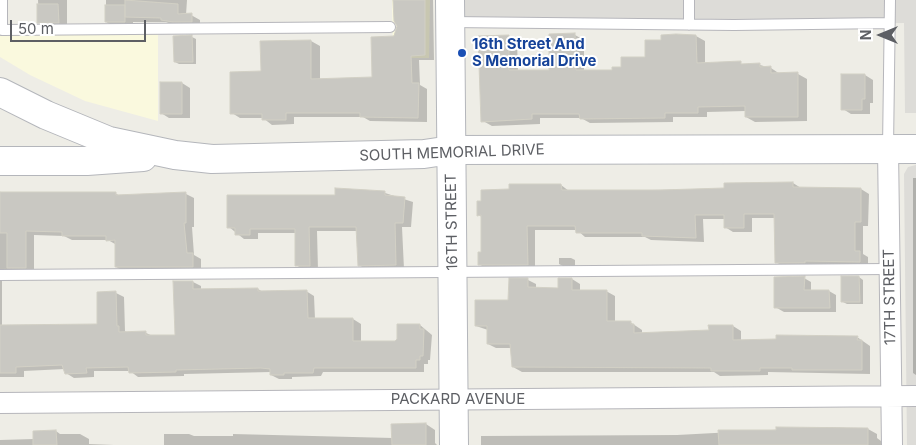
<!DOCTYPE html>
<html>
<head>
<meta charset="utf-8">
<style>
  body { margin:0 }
  #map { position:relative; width:916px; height:445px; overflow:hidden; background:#eeede6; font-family:Inter,sans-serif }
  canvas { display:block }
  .north { position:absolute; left:856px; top:10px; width:50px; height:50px; -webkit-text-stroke:4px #fff; paint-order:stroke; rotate:270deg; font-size:14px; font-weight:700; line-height:20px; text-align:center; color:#5d5f64 }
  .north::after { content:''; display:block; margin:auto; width:18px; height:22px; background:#5d5f64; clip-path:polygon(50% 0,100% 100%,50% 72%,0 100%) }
  .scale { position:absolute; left:10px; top:20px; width:136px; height:22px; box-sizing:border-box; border:2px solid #5d5f64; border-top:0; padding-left:6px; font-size:15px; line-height:18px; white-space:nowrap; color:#5d5f64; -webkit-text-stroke:4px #fff; paint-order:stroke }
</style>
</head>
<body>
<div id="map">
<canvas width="916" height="445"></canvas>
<div class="north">N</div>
<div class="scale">50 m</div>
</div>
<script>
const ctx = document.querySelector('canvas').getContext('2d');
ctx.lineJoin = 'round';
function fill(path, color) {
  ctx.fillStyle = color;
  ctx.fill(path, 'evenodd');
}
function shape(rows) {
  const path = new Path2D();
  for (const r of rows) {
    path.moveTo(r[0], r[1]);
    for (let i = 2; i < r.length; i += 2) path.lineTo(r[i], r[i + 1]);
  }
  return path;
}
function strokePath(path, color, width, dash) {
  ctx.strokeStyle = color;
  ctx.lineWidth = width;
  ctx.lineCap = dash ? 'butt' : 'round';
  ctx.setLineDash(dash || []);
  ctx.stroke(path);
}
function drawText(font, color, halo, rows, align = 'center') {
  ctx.font = font + ' Inter,sans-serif';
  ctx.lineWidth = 4;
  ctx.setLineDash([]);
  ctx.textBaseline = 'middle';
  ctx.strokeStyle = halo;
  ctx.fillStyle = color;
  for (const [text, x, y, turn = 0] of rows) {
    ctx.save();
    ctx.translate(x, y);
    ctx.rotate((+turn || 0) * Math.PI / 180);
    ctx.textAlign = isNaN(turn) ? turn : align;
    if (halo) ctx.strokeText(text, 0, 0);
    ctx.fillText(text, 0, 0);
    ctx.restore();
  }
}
const commercial = shape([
  [392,0,430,0,429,58,393,58],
  [0,34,158,34,158,121,85,101,30,75,0,57]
]);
const industrial = shape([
  [450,0,916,0,916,113,905,113,904,23,734,25,450,22],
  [916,165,916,445,907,445,904,174,908,167]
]);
const shadow = shape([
  [38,0,67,0,67,27,47,27,39,22],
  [106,0,187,0,186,15,191,15,200,20,200,26,171,24,166,22,133,22,133,27,115,27,106,22],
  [395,0,433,0,434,60,419,60,420,85,427,89,427,122,370,121,363,117,294,117,294,124,272,125,263,118,240,118,232,113,263,73,311,41,320,46,320,80,373,78,398,27],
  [575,35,584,40,584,71,614,71,622,68,647,58,662,41,676,36,696,36,705,41,705,64,760,65,771,68,780,74,798,74,807,79,807,121,755,122,746,117,746,111,707,112,707,117,673,117,673,122,590,123,581,118,540,118,540,124,492,126,483,121,508,37,517,42,518,71,551,71],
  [192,37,196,39,196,64,179,64,175,62],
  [865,75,873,80,873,103,870,103,870,114,851,114,843,109],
  [182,83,190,88,190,118,169,118,161,113],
  [913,178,916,178,916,375,913,373],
  [793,183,801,188,861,189,869,194,868,226,863,226,863,254,868,257,868,266,784,267,776,262,775,218,752,218,752,232,733,232,725,227,725,219,703,219,704,242,651,240,645,237,585,237,577,230,535,230,535,269,487,269,479,264,482,253,482,217,478,215,561,185,569,191,725,189],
  [0,193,115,193,120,196,186,194,194,198,194,227,192,227,194,255,201,259,201,271,124,271,116,267,115,244,108,240,72,240,64,236,34,235,34,272,2,277,2,326,98,325,98,293,116,293,124,297,125,331,127,333,146,333,153,336,176,336,193,282,201,286,201,291,258,289,263,292,306,291,314,296,315,319,353,319,361,324,361,342,396,342,420,325,432,335,430,360,428,360,428,364,424,364,424,372,323,372,321,376,292,377,292,379,279,379,271,375,271,372,184,374,184,376,138,377,130,371,94,371,94,377,74,378,66,373,65,369,24,371,24,377,0,377],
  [363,193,385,193,413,202,411,227,402,227,404,269,367,270,359,265,358,231,317,231,318,270,304,270,296,265,296,233,258,233,258,239,244,239,229,227,337,196],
  [559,258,571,258,575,260,575,266,563,266,559,264],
  [859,277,863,280,863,304,847,304,843,302],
  [776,278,804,278,811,282,811,291,829,291,836,295,836,312,784,312,777,308],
  [572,279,580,284,580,291,606,291,615,296,615,322,630,322,642,330,642,334,710,331,733,326,741,331,741,341,857,337,870,346,870,374,768,372,768,375,720,376,714,372,522,372,513,367,511,348,496,348,488,344,488,330,476,326,509,301,528,280,536,284,536,289,559,289],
  [426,424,435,430,435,443,437,445,164,445,164,434,189,434,194,436,233,436,233,434,393,438],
  [827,427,868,429,877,434,877,438,881,441,882,445,481,445,481,436,677,435],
  [56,431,60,434,80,434,89,439,89,444,114,445,0,445,0,440,34,439]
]);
const building = shape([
  [125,0,178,4,178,14,192,13,192,22,173,22,161,20,161,18,125,17,125,0],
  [393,0,425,0,425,55,411,56,412,83,419,83,418,118,360,117,360,113,286,113,286,120,262,120,262,114,230,114,230,72,261,71,260,41,311,40,311,79,372,77,371,37,394,36,397,26,394,21,393,0],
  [37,4,58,4,59,23,37,23,37,4],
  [105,5,125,5,125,22,105,22,105,5],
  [575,33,576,70,612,70,612,67,621,67,621,57,645,57,645,40,661,40,661,35,676,34,696,35,697,63,741,61,741,64,760,63,760,67,771,66,771,73,798,72,798,117,745,117,745,106,698,107,698,113,665,113,665,118,580,119,579,114,532,114,532,119,481,122,478,36,509,35,509,70,549,70,549,34,575,33],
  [192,35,193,62,174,62,173,36,192,35],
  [841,74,865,74,865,99,862,99,862,110,841,110,841,74],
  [160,82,182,82,182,114,160,114,160,82],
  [793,182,793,187,861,188,861,222,855,222,855,251,860,251,860,262,805,261,805,263,775,263,774,214,744,214,744,228,724,228,724,215,695,215,696,238,642,236,642,233,576,233,575,226,527,226,528,265,478,265,478,252,481,252,481,215,477,216,477,201,481,201,481,190,509,189,509,184,561,184,562,190,661,190,724,188,724,183,793,182],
  [335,188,385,191,385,195,405,197,403,223,395,223,396,265,358,266,356,227,309,227,310,266,295,266,295,229,250,229,250,235,235,235,235,228,227,228,227,195,335,195,335,188],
  [0,192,116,192,116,195,186,192,186,223,184,223,187,253,193,253,193,267,115,267,115,240,106,241,106,236,62,236,62,232,26,231,26,268,7,268,7,233,0,233,0,192],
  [805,276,804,290,829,290,830,308,774,308,774,277,805,276],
  [841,276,859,276,860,302,841,302,841,276],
  [509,278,528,278,528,287,558,288,558,278,572,278,572,290,607,290,607,321,631,321,631,324,634,324,634,333,709,330,708,325,733,325,733,340,776,339,776,335,858,336,857,340,862,340,862,370,792,370,792,368,760,368,760,371,711,371,711,368,512,367,510,344,487,344,487,326,475,326,475,300,508,300,509,278],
  [173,281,193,281,193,289,258,288,258,291,307,290,308,318,353,318,353,341,395,341,397,339,397,324,420,324,420,329,424,329,423,356,420,356,420,360,416,360,416,368,314,368,313,373,284,373,284,375,270,375,270,369,261,368,176,370,176,372,129,373,128,367,86,368,87,373,65,374,62,365,16,367,16,373,0,373,0,325,97,324,97,292,116,291,117,326,119,326,119,332,146,331,146,335,175,335,173,281],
  [426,423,426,445,392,445,391,424,426,423],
  [776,427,868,428,868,445,719,445,718,430,776,430,776,427],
  [56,430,57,445,33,445,33,431,56,430]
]);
const lane = shape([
  [2,0,2,30,390,27],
  [689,0,689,25],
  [450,22,734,25,889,23],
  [888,148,890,0],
  [0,275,890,269]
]);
const street = shape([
  [888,149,892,445],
  [0,403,916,396]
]);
const secondary = shape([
  [450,0,454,445],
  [0,92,46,115,109,141,175,155,212,159,424,154,451,150,916,149],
  [0,161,87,161,143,157]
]);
const markers = [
  [462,53,5,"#1a4fb4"]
];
const transitNames = [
  ["16th Street And",472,44],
  ["S Memorial Drive",472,61]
];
const streetNames = [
  ["SOUTH MEMORIAL DRIVE",452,153,-2],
  ["16TH STREET",452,222,-91],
  ["17TH STREET",890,297,-91],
  ["PACKARD AVENUE",458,399]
];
fill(commercial, '#faf9de');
fill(industrial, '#dddcd8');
fill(shadow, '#0003');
fill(building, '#c9c8c2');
strokePath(building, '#d2d0c5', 1);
strokePath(lane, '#b6b6bb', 12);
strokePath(street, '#b6b6bb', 22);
strokePath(secondary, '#b4b6bb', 30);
strokePath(lane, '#fff', 10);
strokePath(street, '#fff', 20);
strokePath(secondary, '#fff', 28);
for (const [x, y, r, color] of markers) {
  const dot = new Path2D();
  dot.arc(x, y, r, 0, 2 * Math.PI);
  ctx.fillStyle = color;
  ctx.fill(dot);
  strokePath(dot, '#fff', 2);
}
drawText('bold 15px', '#164399', '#fff', transitNames, 'left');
drawText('15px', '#5d5f64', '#fff', streetNames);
</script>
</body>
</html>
